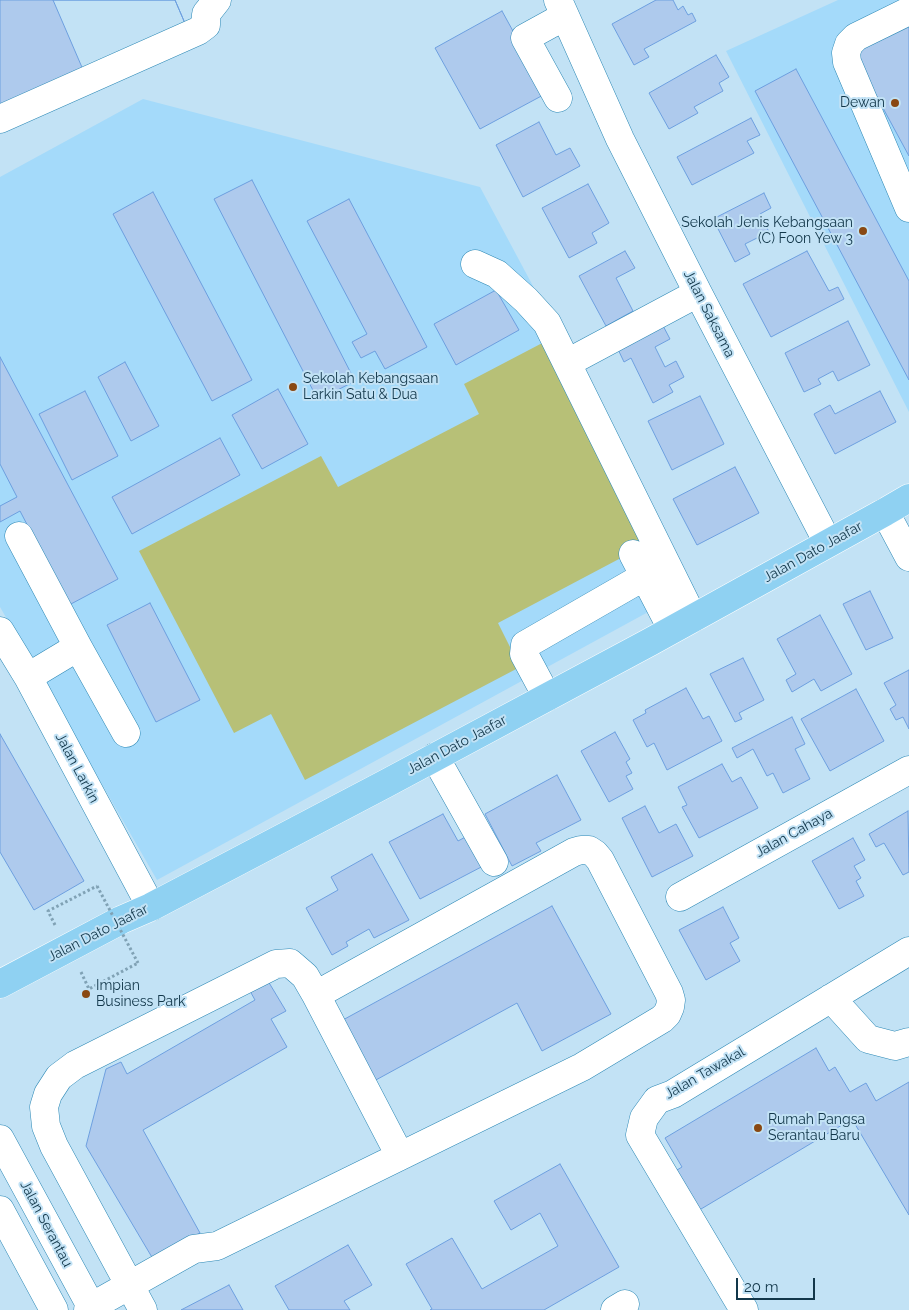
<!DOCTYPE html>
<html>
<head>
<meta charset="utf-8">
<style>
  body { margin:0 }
  #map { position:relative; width:909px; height:1310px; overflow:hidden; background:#c2e2f5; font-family:Raleway,sans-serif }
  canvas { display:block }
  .scale { position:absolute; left:736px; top:1278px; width:79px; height:22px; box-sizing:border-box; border:2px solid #12374a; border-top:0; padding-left:6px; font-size:15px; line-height:18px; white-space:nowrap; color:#12374a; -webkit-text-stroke:4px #c2e2f5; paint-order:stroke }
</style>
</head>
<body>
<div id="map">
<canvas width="909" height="1310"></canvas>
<div class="scale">20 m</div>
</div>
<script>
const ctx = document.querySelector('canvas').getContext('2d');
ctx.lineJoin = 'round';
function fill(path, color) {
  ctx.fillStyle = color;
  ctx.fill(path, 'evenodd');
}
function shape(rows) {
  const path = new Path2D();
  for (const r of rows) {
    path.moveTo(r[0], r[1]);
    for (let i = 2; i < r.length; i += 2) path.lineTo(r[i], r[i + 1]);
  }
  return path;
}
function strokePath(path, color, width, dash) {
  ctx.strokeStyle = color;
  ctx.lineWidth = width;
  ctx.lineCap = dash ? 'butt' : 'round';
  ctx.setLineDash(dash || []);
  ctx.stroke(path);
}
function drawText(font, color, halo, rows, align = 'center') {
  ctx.font = font + ' Raleway,sans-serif';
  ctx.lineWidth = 4;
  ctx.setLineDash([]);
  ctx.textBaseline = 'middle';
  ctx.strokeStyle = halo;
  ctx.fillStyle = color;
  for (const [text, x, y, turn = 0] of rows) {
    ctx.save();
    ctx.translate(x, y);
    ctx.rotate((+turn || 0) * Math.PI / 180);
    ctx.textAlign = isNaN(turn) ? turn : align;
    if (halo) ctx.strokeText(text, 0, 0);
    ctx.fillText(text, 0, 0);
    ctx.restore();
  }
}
const built = shape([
  [838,0,909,0,909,412,726,51],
  [143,99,480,187,694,587,157,880,0,607,0,177]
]);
const green = shape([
  [548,340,653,541,498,623,520,667,305,780,271,714,234,733,139,551,321,456,338,487,479,414,464,384]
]);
const building = shape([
  [0,0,175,0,187,28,0,109,0,0],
  [53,0,175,0,187,28,84,72,53,0],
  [656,0,673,0,678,10,683,6,688,15,692,13,696,21,644,49,649,57,634,65,612,24,656,0],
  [502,11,547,93,480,129,435,48,502,11],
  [909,20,909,156,852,51,909,20],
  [716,55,729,77,719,83,723,91,694,107,698,113,669,129,649,93,716,55],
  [796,69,909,281,909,380,755,91,796,69],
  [751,118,760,135,747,141,754,153,692,185,677,157,751,118],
  [539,122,556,155,570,148,580,166,523,197,496,145,539,122],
  [252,180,355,381,318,400,214,199,252,180],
  [588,184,609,223,592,233,597,243,569,258,542,208,588,184],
  [153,192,252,380,212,401,113,214,153,192],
  [764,193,771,208,760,214,769,232,745,244,750,254,735,262,713,219,764,193],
  [349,199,427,347,385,369,375,351,361,358,352,342,367,334,307,221,349,199],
  [625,251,635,268,616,278,633,311,606,326,579,276,625,251],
  [807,251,829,291,838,287,844,299,771,337,743,284,807,251],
  [496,290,519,330,456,365,434,324,496,290],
  [660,320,670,339,655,347,665,367,676,361,684,377,669,385,673,392,653,403,631,358,624,362,615,343,660,320],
  [848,321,870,365,838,381,833,371,818,379,821,384,804,392,785,353,848,321],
  [0,357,118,579,69,605,20,511,0,522,0,506,17,497,0,464,0,357],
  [125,362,159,426,131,441,98,377,125,362],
  [278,389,308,444,262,469,232,415,278,389],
  [85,391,118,456,72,480,39,414,85,391],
  [880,391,896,422,835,454,814,414,830,405,835,414,880,391],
  [700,396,724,444,672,470,648,421,700,396],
  [220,438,240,475,132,534,112,497,220,438],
  [735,467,759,513,697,545,673,499,735,467],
  [870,591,893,638,866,650,843,604,870,591],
  [150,603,200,700,156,722,107,625,150,603],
  [820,615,852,674,821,691,814,679,792,692,786,680,796,674,777,639,820,615],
  [743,658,764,700,739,713,742,719,735,722,710,674,743,658],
  [909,670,909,729,903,717,896,720,890,709,896,705,884,683,909,670],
  [686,688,703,719,709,716,722,741,667,770,654,743,647,747,633,720,646,713,645,710,686,688],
  [856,689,884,741,830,771,801,719,856,689],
  [792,717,805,744,795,749,810,779,783,793,773,773,767,776,753,749,737,758,732,748,792,717],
  [615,732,630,759,626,762,632,773,626,776,633,789,609,802,581,751,615,732],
  [0,734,84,881,34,910,0,852,0,734],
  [722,764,732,782,741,777,758,808,699,838,682,807,687,805,678,787,722,764],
  [557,775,581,820,536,843,541,851,512,866,485,814,557,775],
  [645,806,659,833,676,824,693,856,652,877,622,818,645,806],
  [908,811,909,872,903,875,884,843,876,847,869,834,908,811],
  [443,814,458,841,471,834,487,864,420,899,389,842,443,814],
  [853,838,865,860,854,866,861,878,856,881,864,896,839,909,812,861,853,838],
  [372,854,409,920,374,938,369,929,346,942,348,946,332,955,306,908,338,890,331,877,372,854],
  [552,906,611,1014,542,1051,517,1003,374,1081,341,1021,552,906],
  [723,907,739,938,730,943,740,961,706,980,679,930,723,907],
  [268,981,286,1011,271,1019,287,1047,143,1130,200,1233,153,1259,86,1146,106,1069,121,1062,127,1074,255,1000,250,991,268,981],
  [816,1048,829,1071,835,1067,850,1092,866,1083,876,1101,909,1082,909,1215,852,1119,696,1212,672,1173,682,1167,665,1138,816,1048],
  [560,1164,619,1267,544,1310,430,1310,432,1309,406,1264,452,1238,482,1289,558,1246,540,1213,511,1230,494,1201,560,1164],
  [348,1245,372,1285,344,1301,350,1310,289,1310,275,1286,348,1245],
  [229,1285,243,1310,181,1310,229,1285]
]);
const path = shape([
  [55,925,48,911,97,886],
  [81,972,89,989,138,963]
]);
const minor = shape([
  [558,0,620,139,698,293,828,543],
  [909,11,856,37,849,44,846,53,847,62,909,208],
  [558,98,525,38,565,16],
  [0,119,198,31,206,25,206,14,217,0],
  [475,264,497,274,526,300,547,323,693,618],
  [567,363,698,293],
  [885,512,909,557],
  [19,536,78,647,126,733],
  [633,554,672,629],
  [0,631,28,677,151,907],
  [28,677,78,647],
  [547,697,524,654,525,645,645,576],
  [435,757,494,862],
  [680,897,909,770],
  [831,998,868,1039,895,1046,909,1042],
  [0,1139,93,1310],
  [0,1210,54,1310],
  [88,1310,91,1307,194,1249,217,1246,582,1067,662,1019,667,1014,670,1007,671,1000,669,993,600,860,595,854,589,850,581,850,574,852,316,995],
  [143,1310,54,1146,46,1126,44,1107,48,1094,59,1077,75,1065,276,964,290,963,305,976,316,995,400,1156],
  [615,1310,625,1304],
  [744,1310,640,1135,644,1118,657,1100,673,1094,909,951]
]);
const major = shape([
  [0,984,121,920,151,907,385,784,650,642,885,512,909,498]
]);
const pathBridge = shape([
  [97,886,138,963]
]);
const markers = [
  [895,103,5,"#894812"],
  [863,231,5,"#894812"],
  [293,387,5,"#894812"],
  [86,994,5,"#894812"],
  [758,1128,5,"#894812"]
];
const poiNames = [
  ["Dewan",885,103,"right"],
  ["Sekolah Jenis Kebangsaan",853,223,"right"],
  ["(C) Foon Yew 3",853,239,"right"],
  ["Sekolah Kebangsaan",303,379],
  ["Larkin Satu & Dua",303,395],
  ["Impian",96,986],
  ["Business Park",96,1002],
  ["Rumah Pangsa",768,1120],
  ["Serantau Baru",768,1136]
];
const streetNames = [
  ["Jalan Saksama",709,314,63],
  ["Jalan Dato Jaafar",813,552,-29],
  ["Jalan Dato Jaafar",457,745,-28],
  ["Jalan Larkin",77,768,62],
  ["Jalan Cahaya",794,833,-29],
  ["Jalan Dato Jaafar",98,933,-27],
  ["Jalan Tawakal",705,1073,-30],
  ["Jalan Serantau",46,1224,62]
];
fill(built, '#a4dafa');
fill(green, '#b7c077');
fill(building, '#aecaed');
strokePath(building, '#6d9fdf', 1);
strokePath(minor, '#2c88b5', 29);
strokePath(major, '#fff', 29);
strokePath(path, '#80a2b5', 3, [2.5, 2.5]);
strokePath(minor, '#fff', 28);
strokePath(major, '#8fd1f2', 28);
strokePath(pathBridge, '#80a2b5', 3, [2.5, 2.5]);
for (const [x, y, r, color] of markers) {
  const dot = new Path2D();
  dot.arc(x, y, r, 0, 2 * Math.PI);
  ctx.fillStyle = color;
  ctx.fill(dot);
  strokePath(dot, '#c2e2f5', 2);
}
drawText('14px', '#12374a', '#c2e2f5', poiNames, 'left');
drawText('14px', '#12374a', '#c2e2f5', streetNames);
</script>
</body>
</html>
